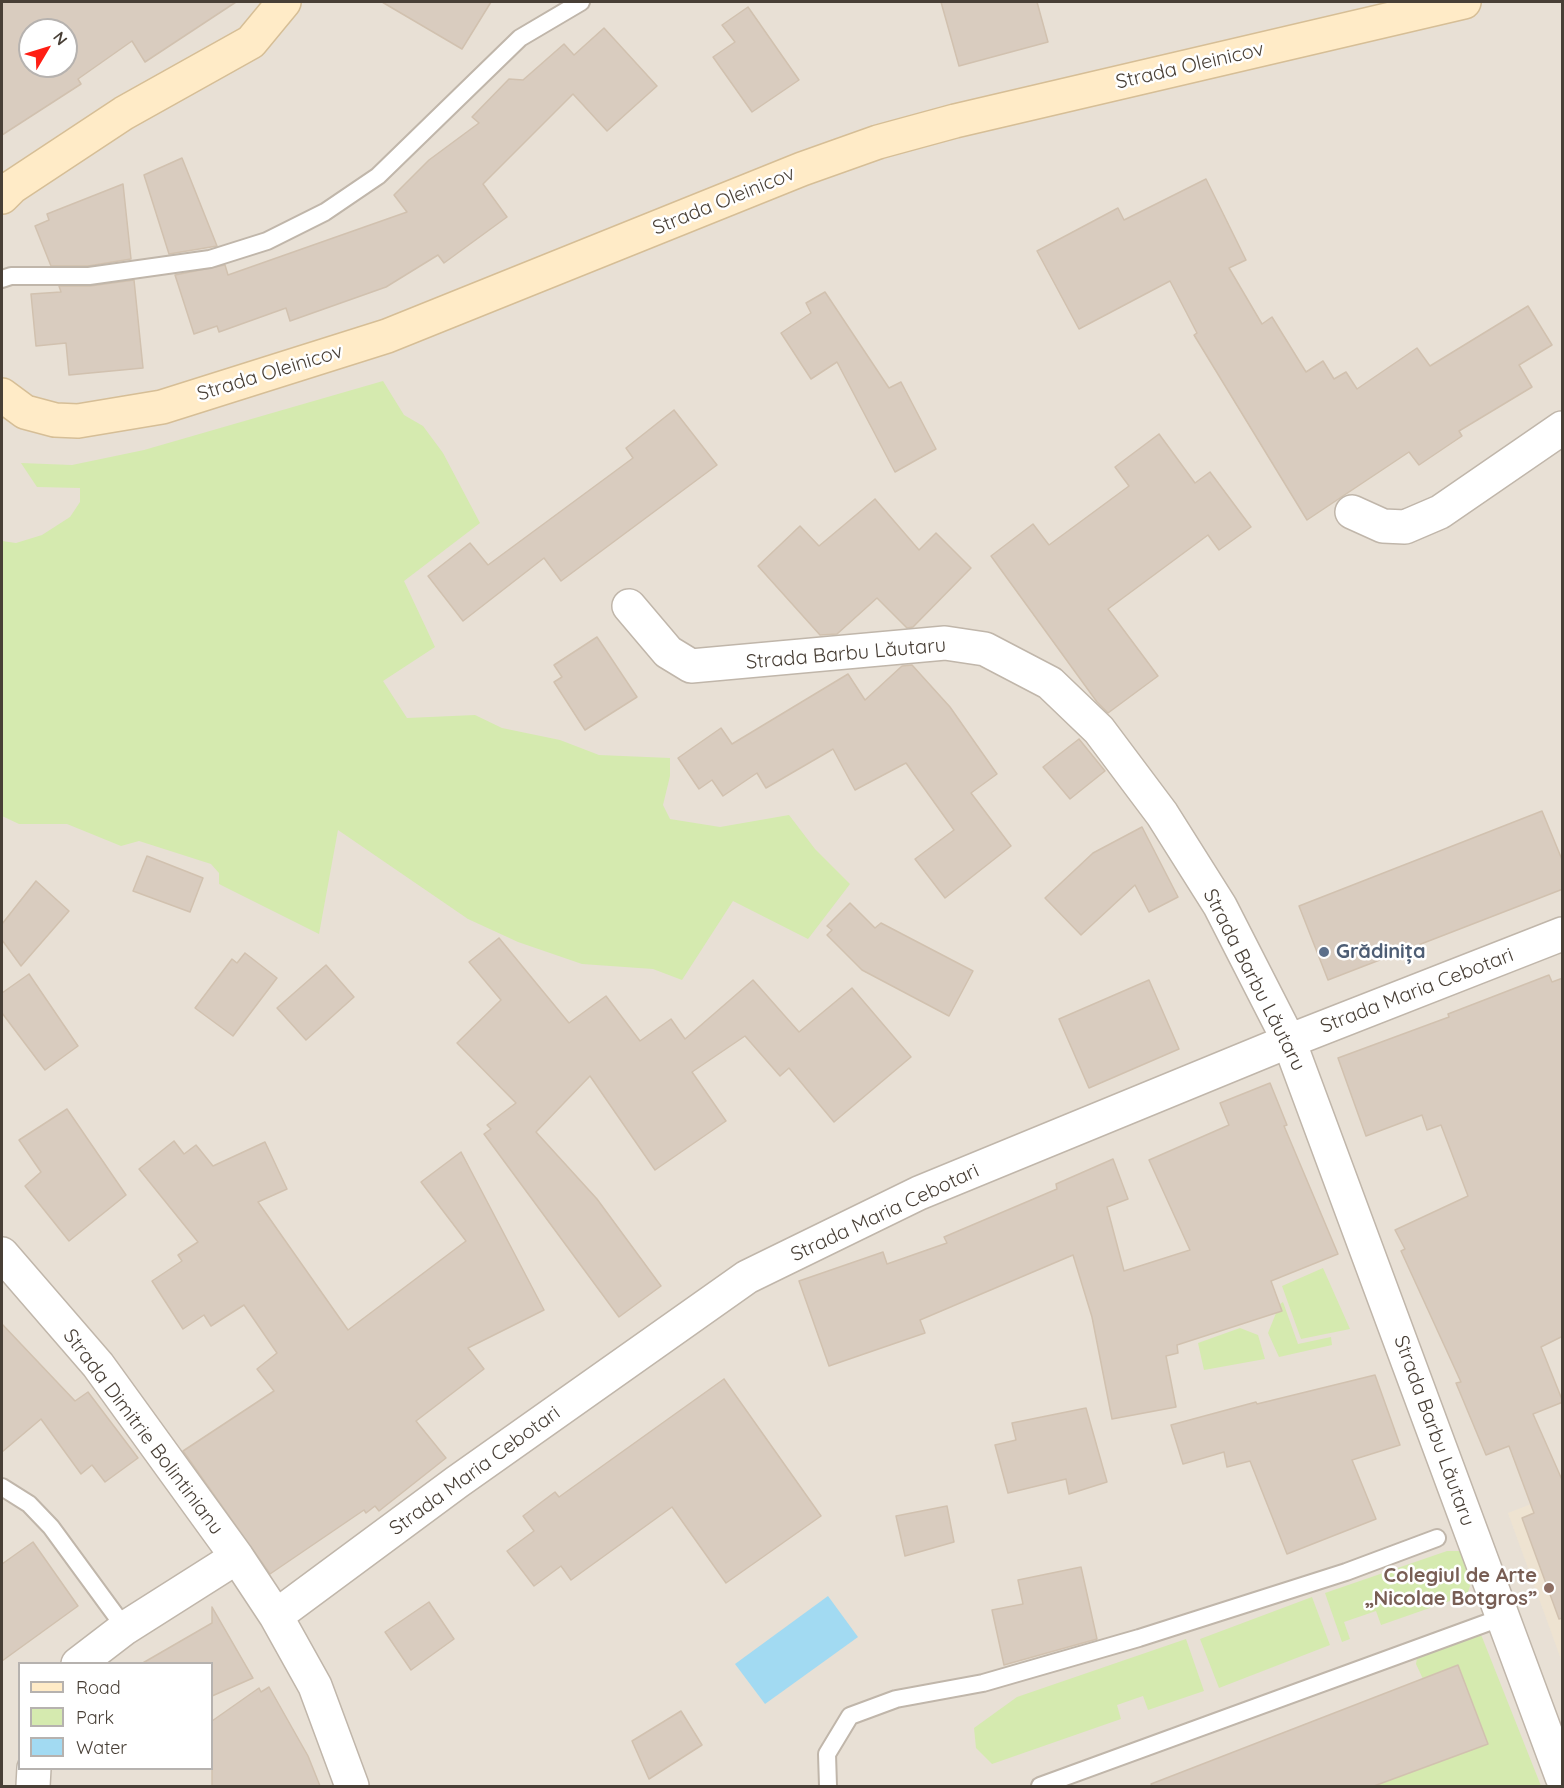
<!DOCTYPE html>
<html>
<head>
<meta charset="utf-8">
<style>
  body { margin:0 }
  #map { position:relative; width:1564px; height:1788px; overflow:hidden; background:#f4efe7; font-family:Quicksand,sans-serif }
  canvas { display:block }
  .frame { position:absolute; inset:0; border:3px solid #483f36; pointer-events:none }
  .legend { position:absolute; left:18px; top:1662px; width:195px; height:108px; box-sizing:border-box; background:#fff; border:2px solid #b6b2af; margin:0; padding:8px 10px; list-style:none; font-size:18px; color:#483f36 }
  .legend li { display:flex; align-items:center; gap:12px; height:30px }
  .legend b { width:30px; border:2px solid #b6b2af }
  .north { position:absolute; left:18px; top:18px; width:60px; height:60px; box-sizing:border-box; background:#fff; border:2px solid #b6b2af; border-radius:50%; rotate:52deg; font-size:16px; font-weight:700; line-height:24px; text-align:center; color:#483f36 }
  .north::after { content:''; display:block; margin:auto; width:21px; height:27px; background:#ff1e14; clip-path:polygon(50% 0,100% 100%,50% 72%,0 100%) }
</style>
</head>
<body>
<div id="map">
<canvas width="1564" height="1788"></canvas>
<div class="frame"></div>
<ul class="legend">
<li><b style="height:8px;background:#ffebc7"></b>Road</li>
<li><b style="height:16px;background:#d5eaaf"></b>Park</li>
<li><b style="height:16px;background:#a2daf2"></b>Water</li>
</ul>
<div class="north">N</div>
</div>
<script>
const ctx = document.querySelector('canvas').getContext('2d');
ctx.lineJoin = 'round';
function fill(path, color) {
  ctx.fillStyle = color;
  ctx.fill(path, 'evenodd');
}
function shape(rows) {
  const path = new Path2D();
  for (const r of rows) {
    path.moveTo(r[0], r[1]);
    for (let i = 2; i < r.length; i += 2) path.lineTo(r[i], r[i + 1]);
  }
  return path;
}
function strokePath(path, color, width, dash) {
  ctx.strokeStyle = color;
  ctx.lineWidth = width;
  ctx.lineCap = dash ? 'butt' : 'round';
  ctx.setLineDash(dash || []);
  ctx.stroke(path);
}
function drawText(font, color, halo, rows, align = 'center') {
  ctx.font = font + ' Quicksand,sans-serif';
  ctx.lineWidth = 5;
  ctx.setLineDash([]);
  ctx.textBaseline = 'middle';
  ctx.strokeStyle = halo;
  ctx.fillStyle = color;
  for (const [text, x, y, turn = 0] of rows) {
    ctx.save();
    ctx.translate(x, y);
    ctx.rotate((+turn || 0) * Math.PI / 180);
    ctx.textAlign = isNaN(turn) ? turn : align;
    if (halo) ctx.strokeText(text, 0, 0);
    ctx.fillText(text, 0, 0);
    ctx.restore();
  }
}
const residential = shape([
  [2,2,1562,2,1562,1786,2,1786],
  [30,30,66,30,66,66,30,66],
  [20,1664,212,1664,212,1768,20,1768]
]);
const education = shape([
  [1562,1492,1562,1662,1508,1513]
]);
const green = shape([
  [383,381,404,415,423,426,443,453,480,523,404,581,435,647,383,681,407,718,475,715,502,728,560,740,599,755,670,758,670,776,663,805,670,819,720,827,789,815,815,849,850,884,808,939,733,901,682,980,653,969,582,964,518,942,468,919,338,830,319,934,219,884,219,873,211,864,139,841,121,846,67,824,19,824,2,816,2,541,16,543,42,535,70,517,80,502,80,488,37,487,21,463,72,465,144,450],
  [1323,1268,1350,1329,1301,1339,1282,1286],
  [1283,1302,1298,1344,1331,1337,1332,1345,1279,1357,1268,1333,1276,1313,1282,1310,1280,1304],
  [1240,1328,1258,1335,1265,1359,1204,1370,1198,1343],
  [1447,1551,1460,1551,1474,1574,1467,1595,1381,1625,1376,1611,1344,1622,1350,1639,1342,1642,1325,1593],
  [1312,1597,1330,1645,1219,1688,1200,1639],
  [1473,1623,1482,1637,1541,1786,1374,1786,1487,1744,1423,1679,1416,1664,1420,1642],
  [1186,1639,1204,1691,1148,1710,1143,1696,1117,1705,1121,1719,992,1764,976,1748,974,1728,1017,1697]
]);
const water = shape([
  [828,1596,858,1637,765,1704,735,1664]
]);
const building = shape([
  [2,2,236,2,145,62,132,41,78,79,81,84,2,135,2,2],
  [30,30,66,30,66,66,30,66,30,30],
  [382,2,491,2,462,49,382,2],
  [941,2,1037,2,1048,42,959,66,941,2],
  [748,7,799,80,752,112,713,57,735,42,722,25,748,7],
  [604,28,657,86,607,131,573,94,483,184,507,217,444,263,438,255,386,287,290,321,286,308,219,332,217,326,194,334,175,275,225,265,228,275,407,212,394,195,429,160,479,123,472,117,509,79,523,80,564,44,574,55,604,28],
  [182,158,217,246,169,254,144,175,182,158],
  [1206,179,1246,260,1229,268,1262,324,1272,317,1306,372,1323,361,1334,379,1346,372,1357,389,1417,348,1430,366,1528,306,1552,345,1519,365,1532,387,1459,431,1462,436,1419,465,1409,452,1307,520,1194,335,1197,333,1170,281,1079,329,1037,251,1118,208,1124,220,1206,179],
  [123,184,131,259,88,266,51,266,35,226,49,220,47,214,123,184],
  [134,280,143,368,69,375,66,343,36,346,31,294,61,292,59,286,90,286,134,280],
  [825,292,889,388,901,382,936,449,895,472,837,362,811,379,781,333,811,313,806,303,825,292],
  [674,410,717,465,561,581,544,558,463,621,428,576,470,543,488,565,633,458,626,448,674,410],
  [1159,434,1195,483,1210,472,1251,527,1219,550,1208,535,1108,609,1158,676,1108,713,1097,702,991,556,1033,524,1049,545,1129,486,1115,467,1159,434],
  [875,499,919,550,936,533,971,568,913,627,907,628,877,598,837,634,820,635,758,566,800,526,819,546,875,499],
  [597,637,637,697,585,730,554,682,562,677,554,665,597,637],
  [912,665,950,707,997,774,971,793,1011,846,945,898,915,859,954,830,906,763,855,790,833,749,766,788,757,773,723,796,712,780,699,789,678,758,721,728,732,744,848,674,865,700,902,666,912,665],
  [1079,739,1105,771,1070,799,1043,767,1079,739],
  [1542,811,1563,862,1563,889,1328,980,1299,906,1542,811],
  [1142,827,1178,897,1149,912,1135,885,1081,935,1045,898,1093,853,1142,827],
  [147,856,203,878,190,912,133,891,147,856],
  [36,881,69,911,21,966,2,940,2,924,36,881],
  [850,903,875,928,881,923,973,971,949,1016,862,970,827,935,832,930,827,926,850,903],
  [499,938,569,1023,606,996,640,1041,671,1019,685,1039,753,980,799,1032,852,988,911,1057,834,1122,789,1068,780,1076,745,1036,692,1072,726,1121,655,1170,590,1076,536,1132,597,1199,661,1286,619,1317,484,1134,491,1129,487,1125,516,1103,457,1043,501,1000,469,962,499,938],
  [245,953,277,978,233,1036,195,1008,232,959,237,963,245,953],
  [326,965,354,997,306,1040,277,1008,326,965],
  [29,974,78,1046,45,1070,2,1013,2,993,29,974],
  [1549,975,1552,982,1563,978,1563,1336,1541,1347,1563,1402,1533,1414,1563,1482,1563,1618,1559,1619,1522,1518,1534,1513,1509,1446,1486,1455,1456,1383,1461,1382,1401,1251,1405,1249,1395,1230,1468,1196,1441,1125,1427,1130,1422,1115,1366,1136,1338,1058,1449,1017,1448,1014,1549,975],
  [1149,980,1179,1049,1089,1088,1059,1019,1149,980],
  [1270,1083,1287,1125,1284,1126,1338,1254,1271,1281,1282,1311,1177,1345,1178,1353,1166,1356,1176,1407,1112,1419,1092,1317,1073,1255,920,1320,925,1333,829,1366,799,1281,883,1252,887,1264,947,1243,944,1237,1057,1189,1056,1184,1113,1159,1128,1199,1107,1207,1124,1271,1190,1250,1149,1160,1229,1125,1220,1103,1270,1083],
  [67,1109,126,1195,69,1241,25,1186,41,1172,19,1140,67,1109],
  [174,1141,184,1154,196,1145,213,1166,265,1142,287,1189,258,1202,348,1330,466,1241,421,1182,461,1152,544,1310,468,1348,484,1369,416,1421,446,1458,379,1511,375,1506,366,1513,364,1510,270,1574,183,1451,274,1391,257,1369,277,1353,244,1305,211,1326,204,1315,183,1329,152,1281,182,1261,178,1255,198,1242,139,1169,174,1141],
  [2,1324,75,1401,88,1392,138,1458,105,1482,92,1465,81,1474,41,1419,2,1452,2,1324],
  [1375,1375,1400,1445,1352,1460,1376,1519,1287,1554,1250,1461,1227,1467,1224,1452,1183,1464,1171,1425,1256,1402,1257,1404,1375,1375],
  [724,1379,821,1516,726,1583,672,1507,571,1580,561,1566,534,1586,507,1551,534,1531,523,1516,555,1492,559,1497,724,1379],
  [1086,1408,1107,1482,1069,1494,1066,1479,1008,1493,995,1445,1016,1440,1012,1423,1086,1408],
  [947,1506,954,1542,905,1556,896,1516,947,1506],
  [33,1542,78,1606,2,1661,2,1564,33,1542],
  [1081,1567,1097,1639,1004,1665,992,1610,1023,1604,1018,1580,1081,1567],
  [429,1602,454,1639,411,1670,385,1632,429,1602],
  [212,1607,253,1678,212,1696,212,1664,141,1664,212,1623,212,1607],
  [1458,1665,1488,1744,1374,1786,1152,1786,1151,1784,1458,1665],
  [269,1687,308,1756,320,1786,212,1786,212,1721,259,1688,261,1692,269,1687],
  [681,1711,702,1745,649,1779,632,1741,681,1711]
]);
const lane = shape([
  [2,279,11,276,89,276,210,259,267,241,325,212,378,176,520,38,581,2],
  [2,1487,29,1504,51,1527,125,1628],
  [828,1786,827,1754,850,1716,896,1699,983,1683,1139,1638,1346,1572,1437,1538],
  [1040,1786,1503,1617]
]);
const street = shape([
  [1352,512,1383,526,1405,527,1440,512,1562,428],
  [629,606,668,652,691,666,945,643,985,649,1050,683,1099,730,1162,814,1220,906,1289,1041,1562,1777],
  [2,1254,98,1365,237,1557,276,1616,315,1686,352,1786],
  [276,1616,457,1482,747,1277,919,1193,1289,1041,1562,934],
  [78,1664,125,1628,237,1557],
  [33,1786,34,1768]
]);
const secondary = shape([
  [2,197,12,187,124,113,251,42,284,2],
  [2,395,25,412,55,420,78,421,162,407,387,336,802,169,878,142,955,121,1464,2]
]);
const markers = [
  [1324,952,6,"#5c6f8a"],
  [1549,1588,6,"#8d6e63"]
];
const streetNames = [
  ["Strada Oleinicov",1190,66,-13],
  ["Strada Oleinicov",724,201,-22],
  ["Strada Oleinicov",270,373,-17],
  ["Strada Barbu Lăutaru",846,654,-5],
  ["Strada Barbu Lăutaru",1254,980,63],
  ["Strada Maria Cebotari",1417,991,-21],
  ["Strada Maria Cebotari",885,1213,-25],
  ["Strada Barbu Lăutaru",1434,1431,70],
  ["Strada Dimitrie Bolintinianu",143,1432,53],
  ["Strada Maria Cebotari",475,1471,-36]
];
const serviceNames = [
  ["Grădinița",1336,952]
];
const educationNames = [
  ["Colegiul de Arte",1537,1576],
  ["„Nicolae Botgros”",1537,1599]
];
fill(residential, '#e8e0d5');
fill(education, '#eee3d1');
fill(green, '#d5eaaf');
fill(water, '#a2daf2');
fill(building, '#d9ccbf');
strokePath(building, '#d1c1af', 1.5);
strokePath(lane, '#c0b6aa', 20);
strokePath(street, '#c0b6aa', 36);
strokePath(secondary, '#d6be96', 36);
strokePath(lane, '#fff', 16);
strokePath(street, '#fff', 33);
strokePath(secondary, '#ffebc7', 33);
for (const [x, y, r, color] of markers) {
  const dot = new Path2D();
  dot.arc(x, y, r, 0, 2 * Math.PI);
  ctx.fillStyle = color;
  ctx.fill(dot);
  strokePath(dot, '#fff', 2);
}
drawText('20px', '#483f36', '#fff', streetNames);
drawText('bold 20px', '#4e5e75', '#fff', serviceNames, 'left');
drawText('bold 20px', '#785e54', '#fff', educationNames, 'right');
</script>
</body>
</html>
